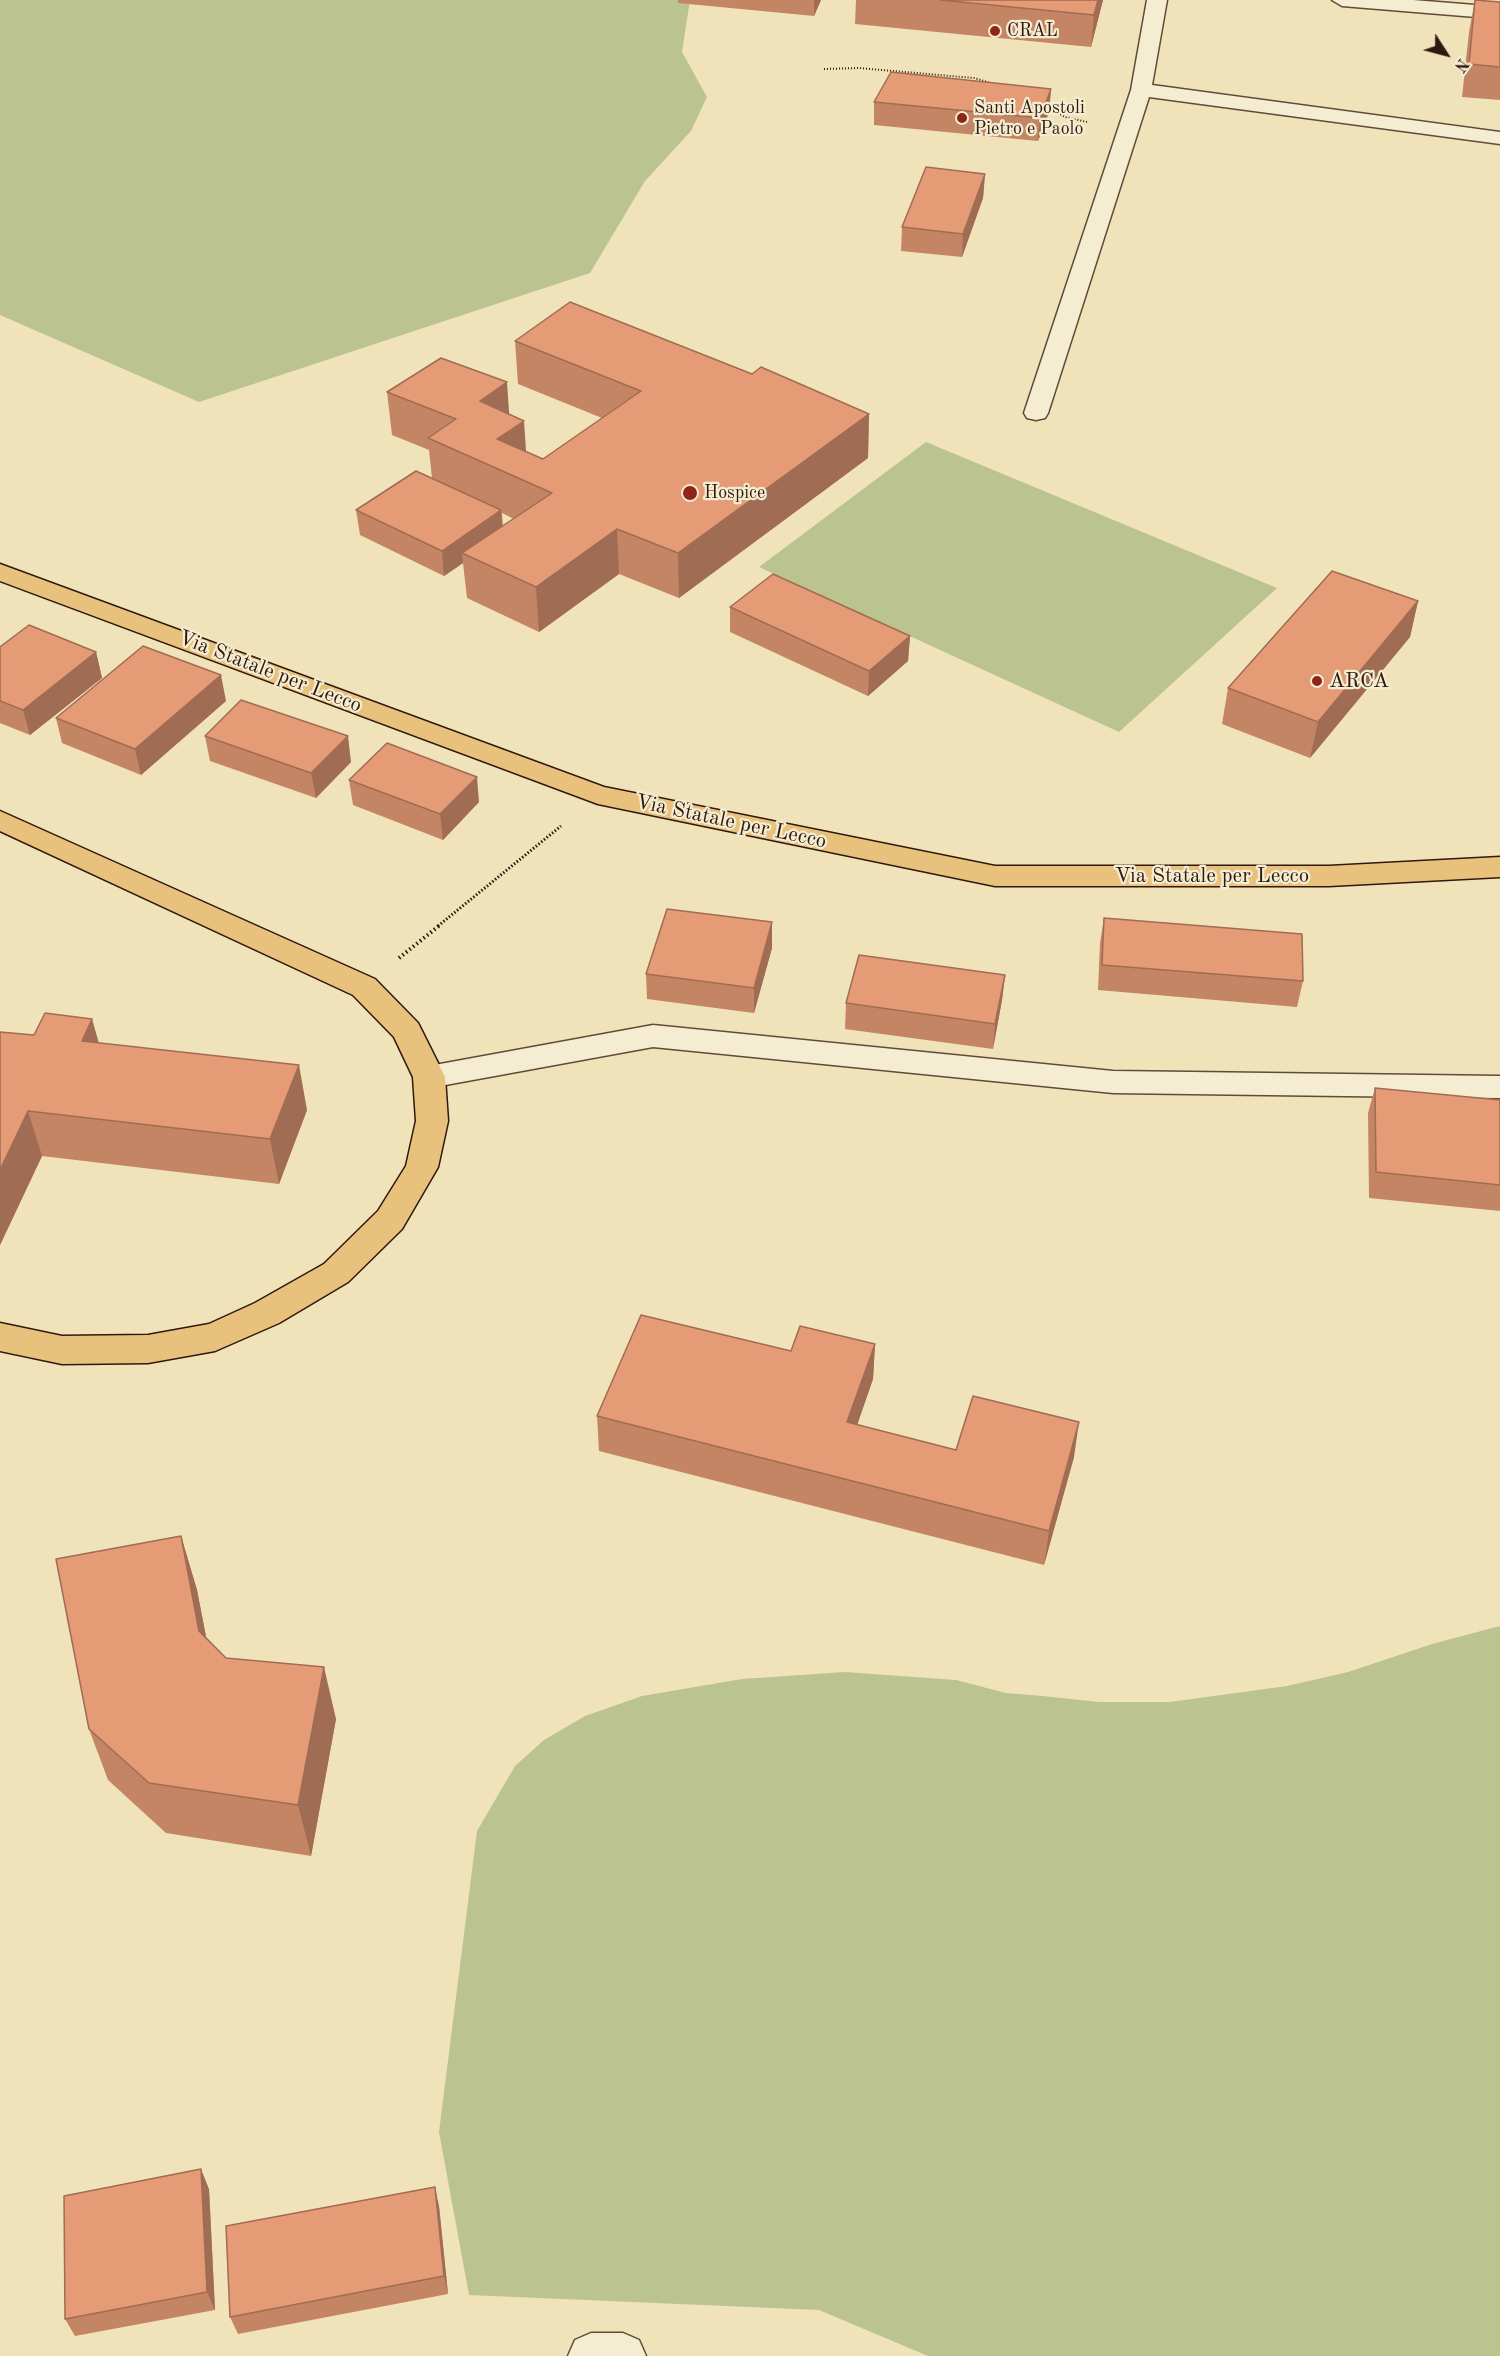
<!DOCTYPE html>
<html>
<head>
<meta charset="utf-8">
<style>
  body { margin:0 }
  #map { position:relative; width:1500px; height:2356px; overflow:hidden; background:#f0e3ba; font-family:"Old Standard TT",serif }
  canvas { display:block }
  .north { position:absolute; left:1416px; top:24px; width:60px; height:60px; -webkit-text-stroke:4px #f5edd2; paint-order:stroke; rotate:126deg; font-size:16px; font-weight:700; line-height:24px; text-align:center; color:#30180e }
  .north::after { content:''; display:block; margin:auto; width:21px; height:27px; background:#30180e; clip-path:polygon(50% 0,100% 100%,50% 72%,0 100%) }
</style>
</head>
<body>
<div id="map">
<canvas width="1500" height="2356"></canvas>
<div class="north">N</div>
</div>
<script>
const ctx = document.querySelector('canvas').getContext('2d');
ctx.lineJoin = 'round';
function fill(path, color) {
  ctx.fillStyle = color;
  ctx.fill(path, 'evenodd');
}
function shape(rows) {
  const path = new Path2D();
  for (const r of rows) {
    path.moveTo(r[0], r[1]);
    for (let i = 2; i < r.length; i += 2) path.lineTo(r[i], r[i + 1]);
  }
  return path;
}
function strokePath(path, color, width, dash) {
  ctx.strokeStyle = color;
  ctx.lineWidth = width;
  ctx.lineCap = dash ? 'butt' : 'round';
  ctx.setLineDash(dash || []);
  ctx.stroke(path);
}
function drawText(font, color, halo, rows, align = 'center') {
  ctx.font = font + ' "Old Standard TT",serif';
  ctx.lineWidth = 4.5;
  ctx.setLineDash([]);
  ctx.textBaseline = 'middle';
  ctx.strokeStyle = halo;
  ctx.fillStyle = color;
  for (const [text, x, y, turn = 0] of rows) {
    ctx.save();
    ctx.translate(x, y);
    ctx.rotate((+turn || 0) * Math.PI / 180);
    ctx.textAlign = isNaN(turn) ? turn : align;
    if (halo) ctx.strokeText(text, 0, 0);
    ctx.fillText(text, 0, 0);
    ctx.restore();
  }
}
const green = shape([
  [0,0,690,0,682,52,707,97,691,131,645,181,590,273,199,402,0,315],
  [926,442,1277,588,1119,732,759,567],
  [1500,1626,1500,2356,928,2356,819,2310,469,2295,439,2132,477,1831,515,1766,544,1740,585,1716,642,1696,742,1679,845,1672,956,1680,1006,1693,1043,1696,1099,1702,1170,1702,1287,1686,1348,1672,1432,1644]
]);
const pathFar2 = shape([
  [824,69,859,68,974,78,991,83],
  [1045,105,1065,117,1087,122]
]);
const pathFar1 = shape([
  [438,926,561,826]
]);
const path = shape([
  [399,958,440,925]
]);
const service = shape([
  [1147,0,1167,0,1152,85,1500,132,1500,144,1149,97,1048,413,1045,418,1036,420,1027,418,1024,413,1131,90,1147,0],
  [1332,0,1413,0,1500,7,1500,19,1342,6,1332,0]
]);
const minor = shape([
  [653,1025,1113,1071,1500,1076,1500,1098,1113,1093,653,1047,429,1088,418,1085,413,1077,418,1069,429,1066,653,1025],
  [591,2333,623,2333,639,2340,646,2356,568,2356,575,2340,591,2333]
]);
const primary = shape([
  [0,564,604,787,995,866,1329,866,1500,857,1500,877,1329,886,995,886,598,804,0,581,0,564],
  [0,811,375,979,418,1023,445,1077,448,1121,438,1167,402,1229,348,1282,279,1323,215,1351,148,1363,62,1364,0,1351,0,1323,62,1336,148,1335,209,1324,255,1303,324,1264,378,1211,406,1166,416,1121,413,1077,394,1037,353,995,0,831,0,811]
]);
const wall = shape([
  [678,0,821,0,814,16,678,3],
  [856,0,1103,0,1091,47,855,24],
  [1475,0,1500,2,1500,100,1462,97,1469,32],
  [1051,89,1049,112,1038,141,874,125,874,102],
  [985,174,983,198,962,257,901,251,902,227],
  [515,341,752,374,869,414,868,458,679,598,619,574,539,632,467,598,463,563,444,576,360,535,356,510,432,478,429,450,392,435,387,392,509,414,526,452,543,459,602,418,518,384],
  [502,513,514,519,503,526],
  [1418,601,1410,637,1310,758,1222,724,1228,688],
  [730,607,910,636,908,661,868,696,730,632],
  [0,647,96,652,102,678,30,735,0,723],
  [226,701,141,775,62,743,56,718],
  [205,736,351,762,316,798,210,761],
  [349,780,479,802,443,840,353,805],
  [1104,918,1303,981,1297,1007,1098,990,1100,943],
  [772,922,772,948,754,1013,647,999,646,974],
  [1005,975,1002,1000,993,1049,845,1029,846,1003],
  [92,1019,99,1043,307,1110,279,1184,42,1156,0,1245,0,1032,34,1035],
  [1375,1088,1500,1100,1500,1211,1369,1198,1368,1113],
  [875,1344,873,1379,857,1425,956,1450,1074,1457,1044,1565,599,1451,597,1416,791,1351],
  [181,1536,197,1590,206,1637,226,1658,336,1719,311,1856,166,1833,108,1780,89,1729],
  [209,2189,215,2310,75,2336,65,2319],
  [439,2206,448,2294,238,2334,230,2317]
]);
const shadedWall = shape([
  [814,0,821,0,814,16],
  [1098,0,1103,0,1091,47,1094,15],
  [1051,89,1049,112,1038,141,1040,118],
  [985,174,983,198,962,257,963,234],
  [507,382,510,426,480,401],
  [869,414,868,458,679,598,678,553],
  [524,421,527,465,497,439],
  [501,510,503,535,462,553,463,563,444,576,442,551],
  [617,529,619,574,539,632,536,587],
  [1418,601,1410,637,1310,758,1318,722],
  [910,636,908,661,868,696,869,671],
  [96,652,102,678,30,735,23,710],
  [221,675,226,701,141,775,135,749],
  [348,736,351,762,316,798,311,773],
  [477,777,479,802,443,840,440,814],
  [772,922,772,948,754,1013,754,988],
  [1005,975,1002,1000,993,1049,995,1024],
  [92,1019,104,1064,82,1041],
  [299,1065,307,1110,279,1184,270,1139],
  [28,1111,42,1156,0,1245,0,1170],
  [875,1344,873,1379,846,1457,847,1422],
  [1079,1422,1074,1457,1044,1565,1049,1531],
  [181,1536,197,1590,215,1683,199,1631],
  [324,1667,336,1719,311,1856,298,1805],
  [201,2169,209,2189,215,2310,207,2292],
  [435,2187,439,2206,448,2294,444,2276]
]);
const building = shape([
  [940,0,1098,0,1094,15,940,0],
  [1475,0,1500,2,1500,67,1469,64,1475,0],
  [891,72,1051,89,1040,118,874,102,891,72],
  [926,167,985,174,963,234,902,227,926,167],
  [570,302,752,374,761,367,869,414,678,553,617,529,536,587,462,553,552,493,428,438,456,419,387,392,441,358,507,382,480,401,524,421,497,439,543,459,641,391,515,341,570,302],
  [416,471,501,510,442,551,356,510,416,471],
  [1332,571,1418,601,1318,722,1228,688,1332,571],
  [773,574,910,636,869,671,730,607,773,574],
  [29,625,96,652,23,710,0,701,0,647,29,625],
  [143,646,221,675,135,749,56,718,143,646],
  [241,700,348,736,311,773,205,736,241,700],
  [387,743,477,777,440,814,349,780,387,743],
  [667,909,772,922,754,988,646,974,667,909],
  [1104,918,1302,934,1303,981,1102,965,1104,918],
  [859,955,1005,975,995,1024,846,1003,859,955],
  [45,1013,92,1019,82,1041,299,1065,270,1139,28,1111,0,1170,0,1032,34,1035,45,1013],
  [1375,1088,1500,1100,1500,1185,1376,1172,1375,1088],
  [641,1315,791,1351,800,1326,875,1344,847,1422,956,1450,973,1396,1079,1422,1049,1531,597,1416,641,1315],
  [181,1536,199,1631,226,1658,324,1667,298,1805,149,1783,89,1729,56,1559,181,1536],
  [201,2169,207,2292,65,2319,64,2196,201,2169],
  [435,2187,444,2276,230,2317,226,2226,435,2187]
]);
const markers = [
  [995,31,6,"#8f2418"],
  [962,118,6,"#8f2418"],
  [690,493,8,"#8f2418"],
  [1317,681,6,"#8f2418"]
];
const farPoinames = [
  ["CRAL",1007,31],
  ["Santi Apostoli",974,108],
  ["Pietro e Paolo",974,129],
  ["Hospice",704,493]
];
const streetNames = [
  ["Via Statale per Lecco",270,672,21],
  ["Via Statale per Lecco",731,822,12],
  ["Via Statale per Lecco",1212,876]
];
const poiNames = [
  ["ARCA",1329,681]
];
fill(green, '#bbc38f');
strokePath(service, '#604b39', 3);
strokePath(minor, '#604b39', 3);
strokePath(primary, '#30180e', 3);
strokePath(pathFar2, '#30180e', 2, [1, 2]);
strokePath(pathFar1, '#30180e', 3, [1.5, 2]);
strokePath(path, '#30180e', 4, [1.5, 3]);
fill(service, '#f5edd2');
fill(minor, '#f5edd2');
fill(primary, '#e8c27d');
fill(wall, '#c48565');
fill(shadedWall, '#a06c53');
fill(building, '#e49b76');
strokePath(building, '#a06c53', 1.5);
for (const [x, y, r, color] of markers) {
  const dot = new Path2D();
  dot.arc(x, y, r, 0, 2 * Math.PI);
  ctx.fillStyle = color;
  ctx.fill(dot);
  strokePath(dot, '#f5edd2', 2);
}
drawText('18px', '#30180e', '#f5edd2', farPoinames, 'left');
drawText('21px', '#30180e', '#f5edd2', streetNames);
drawText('21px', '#30180e', '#f5edd2', poiNames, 'left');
</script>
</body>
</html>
